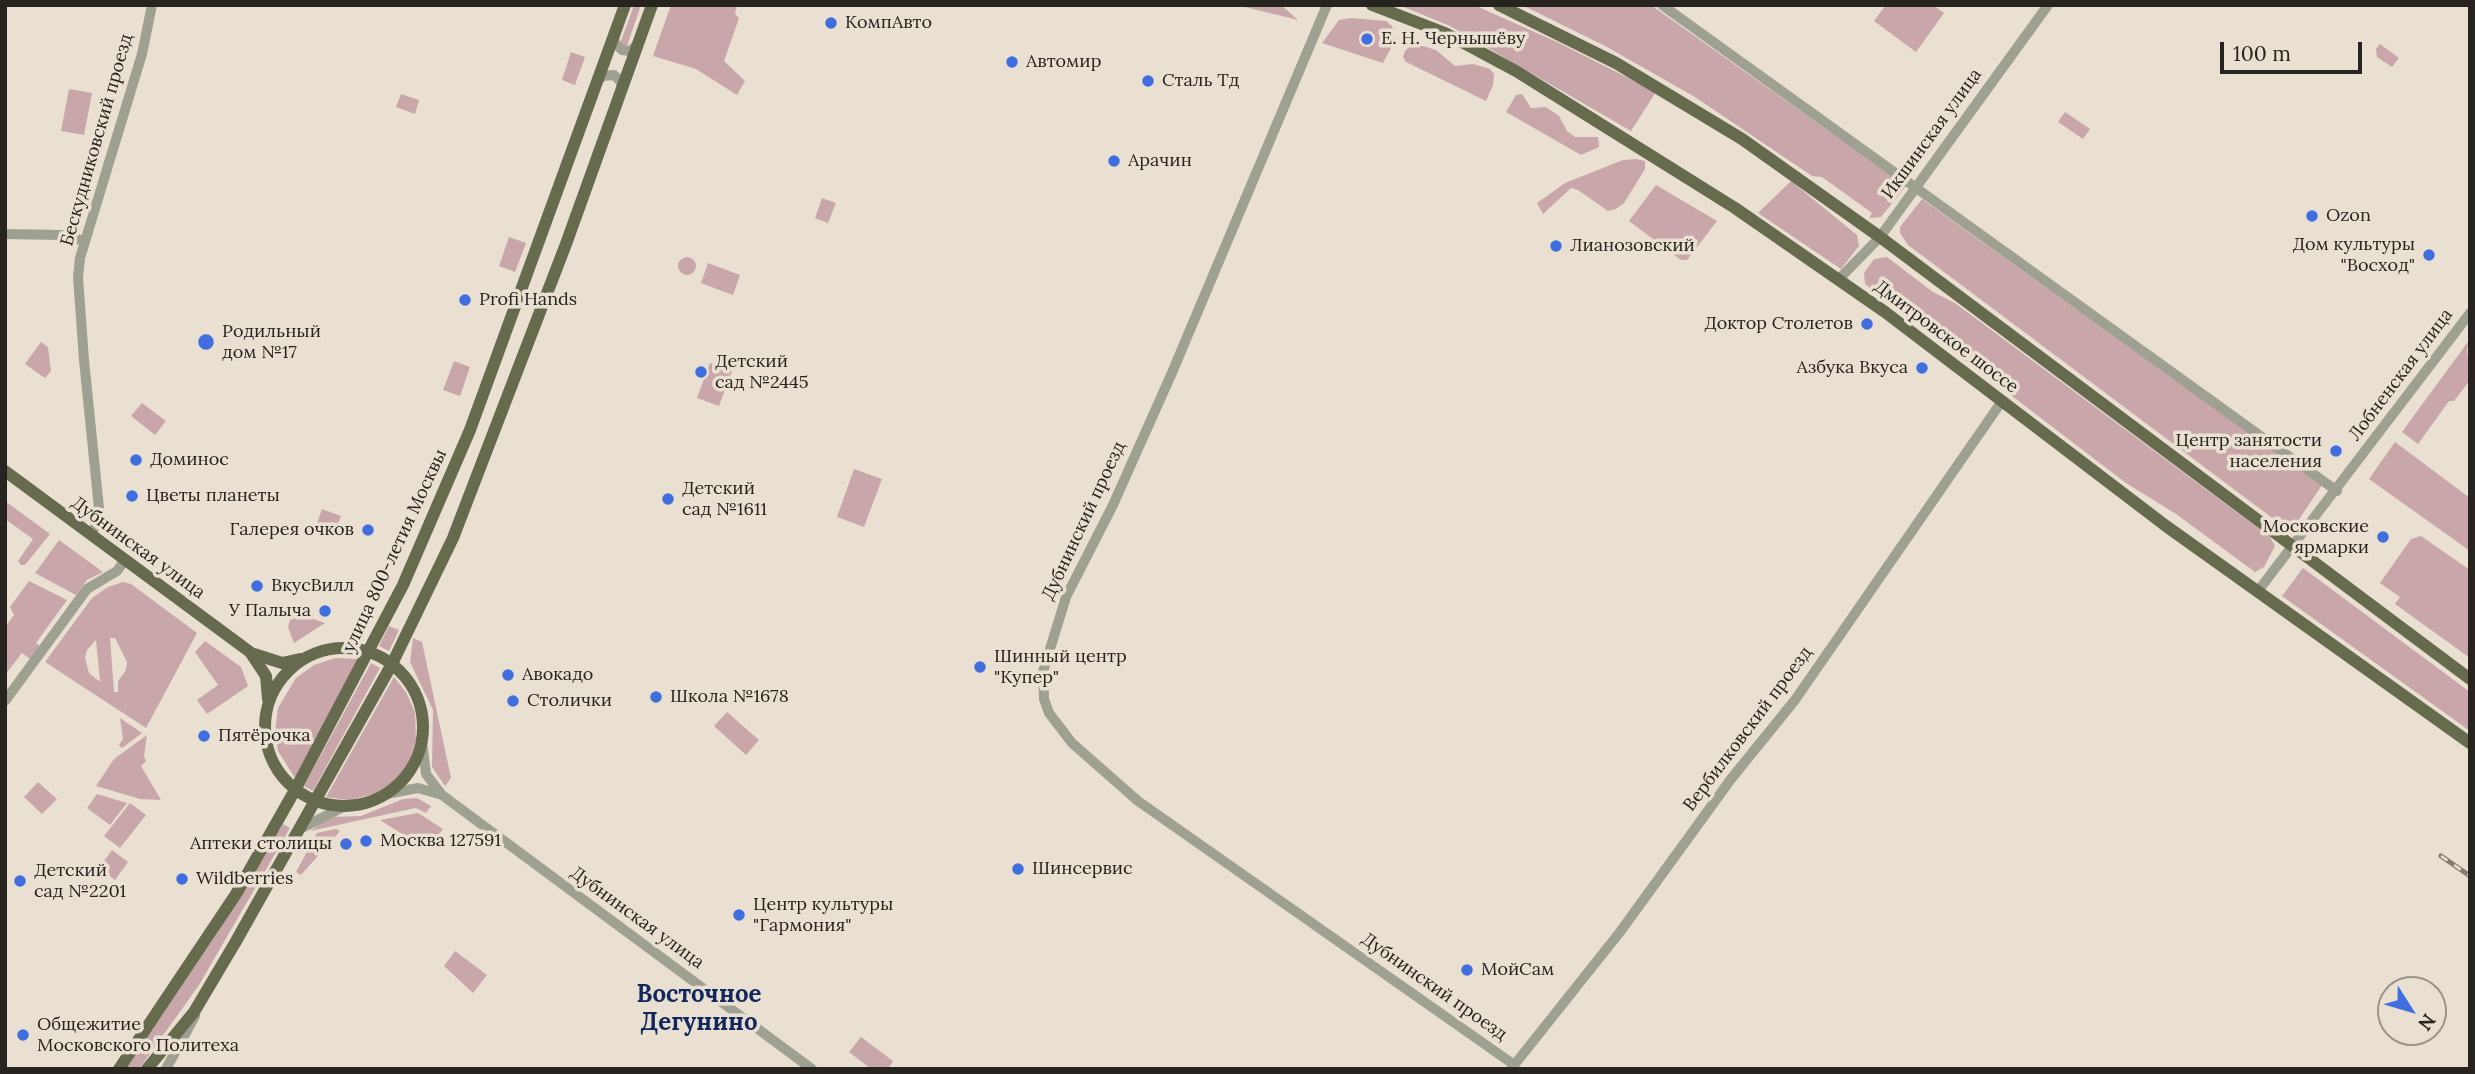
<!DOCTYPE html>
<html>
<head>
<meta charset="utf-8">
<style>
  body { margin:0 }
  #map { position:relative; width:2475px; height:1074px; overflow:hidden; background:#eae0d2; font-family:Lora,serif }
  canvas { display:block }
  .frame { position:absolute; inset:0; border:7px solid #27231e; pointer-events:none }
  .north { position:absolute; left:2377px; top:976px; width:70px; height:70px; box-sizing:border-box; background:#eae0d2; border:2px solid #9c948a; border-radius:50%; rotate:127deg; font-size:19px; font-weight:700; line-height:28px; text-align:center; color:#27231e }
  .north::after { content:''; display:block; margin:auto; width:24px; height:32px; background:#406edf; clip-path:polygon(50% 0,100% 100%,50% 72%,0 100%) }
  .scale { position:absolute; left:2220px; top:42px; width:142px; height:32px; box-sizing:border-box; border:4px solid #27231e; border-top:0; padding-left:9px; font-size:21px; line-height:24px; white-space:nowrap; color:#27231e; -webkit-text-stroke:5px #eae0d2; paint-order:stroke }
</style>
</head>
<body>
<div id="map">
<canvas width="2475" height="1074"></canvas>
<div class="frame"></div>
<div class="north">N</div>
<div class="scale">100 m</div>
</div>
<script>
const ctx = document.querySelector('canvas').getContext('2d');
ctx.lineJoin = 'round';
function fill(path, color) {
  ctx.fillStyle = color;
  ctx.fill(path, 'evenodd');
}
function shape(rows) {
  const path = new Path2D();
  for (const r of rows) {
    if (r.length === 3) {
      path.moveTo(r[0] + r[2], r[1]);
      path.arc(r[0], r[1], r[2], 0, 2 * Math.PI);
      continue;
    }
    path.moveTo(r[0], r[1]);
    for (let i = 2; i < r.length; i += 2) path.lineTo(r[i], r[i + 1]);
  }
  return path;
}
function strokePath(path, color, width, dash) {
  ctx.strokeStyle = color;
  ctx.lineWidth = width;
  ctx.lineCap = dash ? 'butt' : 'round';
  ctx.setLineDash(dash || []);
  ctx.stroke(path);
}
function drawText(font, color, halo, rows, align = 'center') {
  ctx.font = font + ' Lora,serif';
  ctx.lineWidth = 7;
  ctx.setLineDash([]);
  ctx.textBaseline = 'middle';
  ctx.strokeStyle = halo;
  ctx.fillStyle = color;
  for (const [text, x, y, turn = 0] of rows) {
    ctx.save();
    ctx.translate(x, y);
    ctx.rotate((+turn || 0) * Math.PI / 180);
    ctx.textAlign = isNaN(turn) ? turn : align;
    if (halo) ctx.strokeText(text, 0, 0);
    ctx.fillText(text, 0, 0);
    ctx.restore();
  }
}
const green = shape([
  [634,5,641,5,627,46,620,44],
  [671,5,737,5,735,14,739,18,724,61,745,81,737,95,696,69,653,56],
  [1246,5,1281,5,1298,20,1245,7],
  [1399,5,1474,5,1557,42,1656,92,1631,131,1450,26],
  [1522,5,1651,5,1906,186,1881,217,1869,218,1872,213,1822,177,1812,176,1695,97,1607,47],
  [1886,5,1933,5,1944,13,1916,52,1874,21],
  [1352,18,1386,21,1392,26,1395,40,1383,63,1322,43,1339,20],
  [1413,43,1436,50,1455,66,1473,64,1490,69,1494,74,1493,85,1486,101,1406,62,1403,57,1405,51],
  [2380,44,2399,58,2392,67,2377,57,2376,49],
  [571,52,585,57,575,85,562,80],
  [69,89,92,93,84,135,61,131],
  [401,94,419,100,415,114,396,107],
  [1522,94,1531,108,1546,107,1559,116,1567,131,1575,137,1598,137,1599,147,1581,155,1506,112,1516,95],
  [2065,112,2090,129,2083,139,2058,122],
  [1636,159,1645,161,1645,169,1624,203,1616,209,1608,211,1578,190,1571,188,1543,214,1537,203,1565,183,1623,160],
  [1791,181,1857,235,1859,246,1841,269,1758,213],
  [1656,185,1717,221,1687,260,1681,260,1629,221],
  [822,198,836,203,828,223,815,218],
  [1922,199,2322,485,2298,521,2288,527,2279,523,1908,245,1900,233,1900,227],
  [509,237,526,243,515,272,499,266],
  [687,266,9],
  [1887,257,1933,292,1955,303,2270,537,2275,546,2264,567,2255,572,2176,514,2126,483,1865,284,1864,273,1874,259],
  [708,263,740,275,733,295,701,283],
  [2470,339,2467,349,2470,380,2454,401,2449,401,2418,444,2402,432],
  [41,342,48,347,51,371,45,378,25,364],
  [454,361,470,367,460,396,443,390],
  [710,363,732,371,719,406,697,398],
  [142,403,166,421,155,435,131,416],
  [2395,442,2470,498,2470,551,2369,479],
  [854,469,882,479,864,527,837,517],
  [5,501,50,534,25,565,21,565,18,561,33,539,5,519],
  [322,509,341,516,336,530,317,523],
  [2421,536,2470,570,2470,658,2395,604,2400,597,2380,583,2411,539],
  [59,540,103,572,87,580,76,595,35,573],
  [2303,568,2470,692,2470,731,2282,596],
  [29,581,67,600,36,643,40,646,30,659,22,653,5,675,5,627,14,615,10,607],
  [123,582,131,584,197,633,146,728,45,662,92,598,108,587],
  [110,638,115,638,127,662,126,670,118,681,118,692,114,692],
  [96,640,100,681,99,681,89,673,85,658,87,650],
  [302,615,325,623,294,643,288,627,291,617,300,620],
  [389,626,399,630,389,651,379,646],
  [413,638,422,642,451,778,445,786,432,767,433,710,410,662],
  [205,641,241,667,248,686,207,714,197,700,218,685,195,652],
  [335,658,358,659,295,778,278,751,275,732,278,708,296,678,314,665],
  [371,663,380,668,313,791,304,786],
  [394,677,406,692,415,712,416,741,408,765,396,781,375,794,349,800,326,797],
  [727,712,759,740,746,755,714,726],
  [120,718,142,733,122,748,119,745,123,739],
  [147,735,144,756,146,761,141,766,161,800,140,799,96,786,114,759],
  [38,782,57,799,42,814,24,797],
  [97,794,127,803,110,825,87,808],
  [417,798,431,806,426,813,416,808,310,831,331,817,361,816,403,799],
  [130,803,146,815,120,848,104,836],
  [418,813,443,829,427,850,380,820],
  [283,824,290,828,199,985,139,1069,126,1069,218,932],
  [336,829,340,831,301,875,296,872,317,833],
  [112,850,128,862,115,880,99,868],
  [455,951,487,975,473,993,444,966],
  [861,1037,893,1061,888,1069,871,1069,849,1052]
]);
const minor = shape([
  [1327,5,1171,375,1113,505,1066,597,1043,672,1044,699,1049,713,1072,743,1138,801,1513,1064],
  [1662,5,2337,491],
  [614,36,615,43,622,50,630,51,638,44],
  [597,81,603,76,614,75,621,82,622,89],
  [5,234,63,235,84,241],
  [1839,279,1880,237,2048,5],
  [91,534,100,518,84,360,78,277,80,258,142,54,152,5],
  [2258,591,2470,313],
  [5,701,87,589,117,571,125,560],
  [422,741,426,774,442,795,812,1069],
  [386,794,418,788,439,794],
  [300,829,345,806],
  [166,1069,195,1016],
  [1511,1069,1620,932,1731,779,1795,700,2002,401]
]);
const major = shape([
  [1372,5,1445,33,1516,71,1735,208,1885,312,2166,526,2470,743],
  [1499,5,1616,63,1742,139,1880,237,2470,679],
  [5,471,250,652,266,676,268,699],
  [344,727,79],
  [254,654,282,663,300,659],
  [119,1069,236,894,295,790,403,585,470,430,625,5],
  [147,1069,194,1012,235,943,392,664,453,538,566,244,652,5]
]);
const rail = shape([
  [2441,856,2470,876]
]);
const markers = [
  [831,23,7,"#406edf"],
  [1367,39,7,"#406edf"],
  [1012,62,7,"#406edf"],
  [1148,81,7,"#406edf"],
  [1114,161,7,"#406edf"],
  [2312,216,7,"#406edf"],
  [1556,246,7,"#406edf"],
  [2429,255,7,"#406edf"],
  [465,300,7,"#406edf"],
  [1867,324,7,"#406edf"],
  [206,342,9,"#406edf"],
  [1922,368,7,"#406edf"],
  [701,372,7,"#406edf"],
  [2336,451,7,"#406edf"],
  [136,460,7,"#406edf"],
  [132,496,7,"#406edf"],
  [668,499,7,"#406edf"],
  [368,530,7,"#406edf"],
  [2383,537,7,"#406edf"],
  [257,586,7,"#406edf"],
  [325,611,7,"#406edf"],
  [980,667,7,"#406edf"],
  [508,675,7,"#406edf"],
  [656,697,7,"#406edf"],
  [513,701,7,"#406edf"],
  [204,736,7,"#406edf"],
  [366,841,7,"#406edf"],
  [346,844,7,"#406edf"],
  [1018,869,7,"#406edf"],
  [182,879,7,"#406edf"],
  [20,881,7,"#406edf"],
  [739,915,7,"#406edf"],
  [1467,970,7,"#406edf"],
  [23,1035,7,"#406edf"]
];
const poiNames = [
  ["КомпАвто",845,23],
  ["Е. Н. Чернышёву",1381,39],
  ["Автомир",1026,62],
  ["Сталь Тд",1162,81],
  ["Арачин",1128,161],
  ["Ozon",2326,216],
  ["Дом культуры",2415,245,"right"],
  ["\"Восход\"",2415,266,"right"],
  ["Лианозовский",1570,246],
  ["Profi Hands",479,300],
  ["Доктор Столетов",1853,324,"right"],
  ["Родильный",222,332],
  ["дом №17",222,353],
  ["Детский",715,362],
  ["сад №2445",715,383],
  ["Азбука Вкуса",1908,368,"right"],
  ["Центр занятости",2322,441,"right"],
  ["населения",2322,462,"right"],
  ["Доминос",150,460],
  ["Детский",682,489],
  ["сад №1611",682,510],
  ["Цветы планеты",146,496],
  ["Московские",2369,527,"right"],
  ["ярмарки",2369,548,"right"],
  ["Галерея очков",354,530,"right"],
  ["ВкусВилл",271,586],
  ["У Палыча",311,611,"right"],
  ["Шинный центр",994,657],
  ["\"Купер\"",994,678],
  ["Авокадо",522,675],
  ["Школа №1678",670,697],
  ["Столички",527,701],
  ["Пятёрочка",218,736],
  ["Москва 127591",380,841],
  ["Аптеки столицы",332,844,"right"],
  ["Шинсервис",1032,869],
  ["Детский",34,871],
  ["сад №2201",34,892],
  ["Wildberries",196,879],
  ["Центр культуры",753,905],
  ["\"Гармония\"",753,926],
  ["МойСам",1481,970],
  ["Общежитие",37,1025],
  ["Московского Политеха",37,1046]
];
const streetNames = [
  ["Икшинская улица",1932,134,-54],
  ["Бескудниковский проезд",97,140,-74],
  ["Дмитровское шоссе",1946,337,37],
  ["Лобненская улица",2401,375,-53],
  ["Дубнинский проезд",1084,521,-65],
  ["Дубнинская улица",138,548,36],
  ["улица 800-летия Москвы",395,551,-65],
  ["Вербилковский проезд",1748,729,-53],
  ["Дубнинская улица",637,918,36],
  ["Дубнинский проезд",1434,987,35]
];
const districtNames = [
  ["Восточное",699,995],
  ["Дегунино",699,1023]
];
fill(green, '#c8a6aa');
strokePath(minor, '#9ea191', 10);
strokePath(major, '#676b4e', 12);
strokePath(rail, '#837c73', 5);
strokePath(rail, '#eae0d2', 2.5, [8]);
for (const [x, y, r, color] of markers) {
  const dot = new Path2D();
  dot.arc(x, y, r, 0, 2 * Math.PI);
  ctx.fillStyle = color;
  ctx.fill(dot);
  strokePath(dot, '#eae0d2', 2.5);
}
drawText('18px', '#27231e', '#eae0d2', poiNames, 'left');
drawText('18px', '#27231e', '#eae0d2', streetNames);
drawText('bold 24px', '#12275d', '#eae0d2', districtNames);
</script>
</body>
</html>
